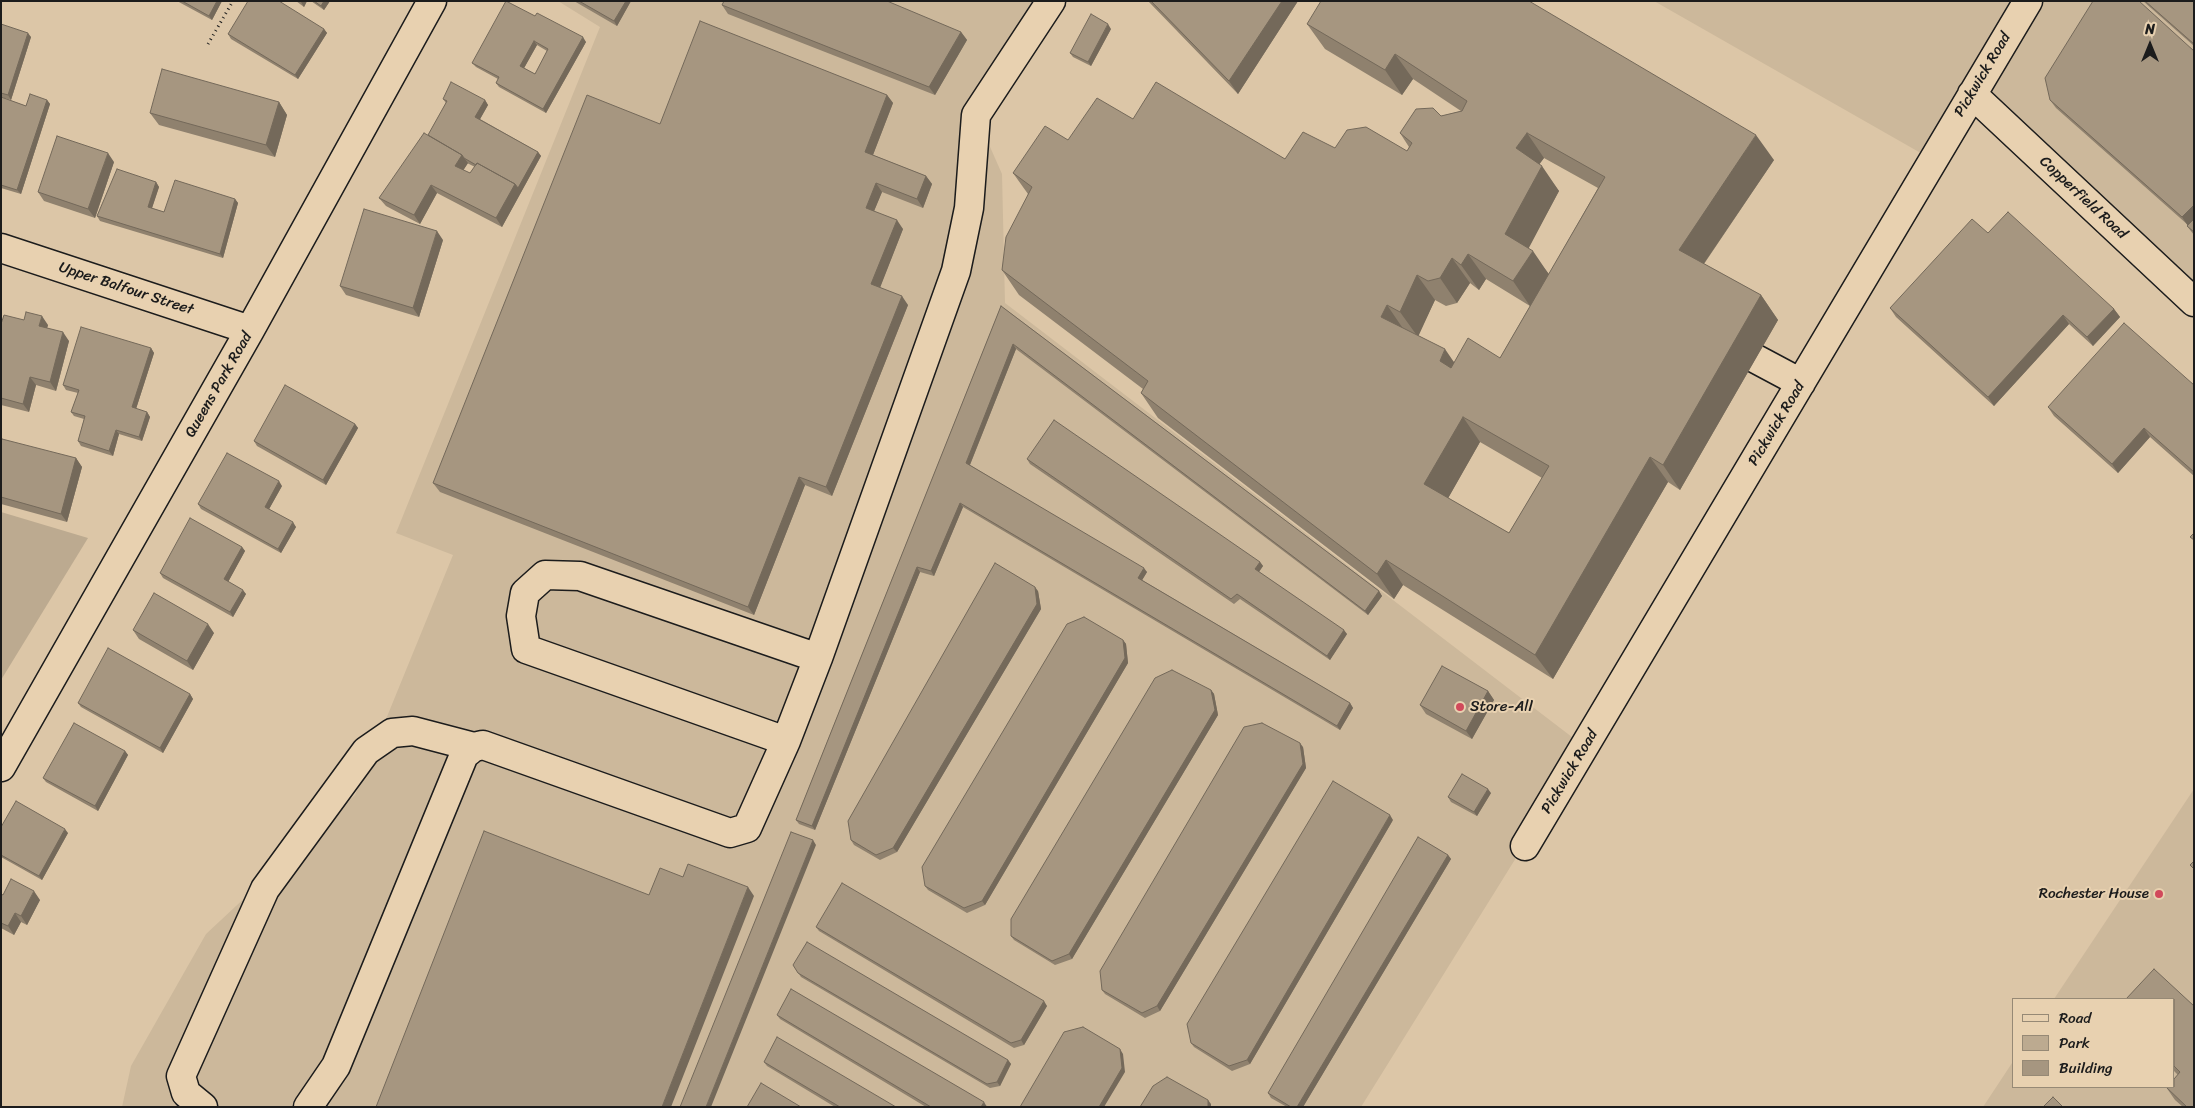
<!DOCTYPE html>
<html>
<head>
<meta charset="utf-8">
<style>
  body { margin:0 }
  #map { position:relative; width:2195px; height:1108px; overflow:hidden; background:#dcc6a7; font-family:Sriracha,sans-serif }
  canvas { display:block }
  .frame { position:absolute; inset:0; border:2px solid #1c1c1c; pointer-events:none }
  .legend { position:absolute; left:2012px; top:998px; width:162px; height:90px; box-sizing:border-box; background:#e8d1b0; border:1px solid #968975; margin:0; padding:6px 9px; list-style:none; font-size:15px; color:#1c1c1c }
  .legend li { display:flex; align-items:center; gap:10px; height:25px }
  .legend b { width:25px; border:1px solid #968975 }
  .north { position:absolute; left:2125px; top:20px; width:50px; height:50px; -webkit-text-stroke:4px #e8d1b0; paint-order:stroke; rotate:0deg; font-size:14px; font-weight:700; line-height:20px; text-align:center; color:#1c1c1c }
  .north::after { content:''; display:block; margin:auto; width:18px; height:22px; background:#1c1c1c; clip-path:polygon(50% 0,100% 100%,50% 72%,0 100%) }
</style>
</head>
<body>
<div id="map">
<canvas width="2195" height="1108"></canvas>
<div class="frame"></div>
<ul class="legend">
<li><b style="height:6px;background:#e8d1b0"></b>Road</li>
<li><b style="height:14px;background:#bcaa90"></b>Park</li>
<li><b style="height:14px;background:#a69680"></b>Building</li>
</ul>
<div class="north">N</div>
</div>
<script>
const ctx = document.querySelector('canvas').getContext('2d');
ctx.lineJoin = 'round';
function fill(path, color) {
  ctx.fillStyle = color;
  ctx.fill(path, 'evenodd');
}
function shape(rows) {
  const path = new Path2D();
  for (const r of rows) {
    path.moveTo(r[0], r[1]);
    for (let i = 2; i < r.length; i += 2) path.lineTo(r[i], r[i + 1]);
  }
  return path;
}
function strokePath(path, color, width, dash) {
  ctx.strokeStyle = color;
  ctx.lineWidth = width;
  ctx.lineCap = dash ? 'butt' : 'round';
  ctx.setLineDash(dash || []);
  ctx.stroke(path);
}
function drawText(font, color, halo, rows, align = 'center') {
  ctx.font = font + ' Sriracha,sans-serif';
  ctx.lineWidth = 4;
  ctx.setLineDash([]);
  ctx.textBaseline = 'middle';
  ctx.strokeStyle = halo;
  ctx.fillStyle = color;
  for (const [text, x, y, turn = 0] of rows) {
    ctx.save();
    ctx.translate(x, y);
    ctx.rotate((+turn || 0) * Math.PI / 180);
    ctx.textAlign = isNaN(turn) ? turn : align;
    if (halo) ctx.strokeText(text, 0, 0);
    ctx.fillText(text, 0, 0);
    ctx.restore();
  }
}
const built = shape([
  [558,1,1051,1,976,115,1002,174,1005,303,1585,747,1361,1107,122,1107,131,1066,206,934,355,795,453,555,396,533,600,27],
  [1654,1,2194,1,2194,302,1972,94,1933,160],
  [2194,789,2194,1107,1983,1107,2014,1060,2014,1087,2174,1087,2174,999,2054,999]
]);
const green = shape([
  [1,512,88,538,1,680]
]);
const path = shape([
  [208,44,233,1]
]);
const minor = shape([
  [1972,94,2194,302],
  [1,248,250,330],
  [1756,359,1801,383],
  [786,741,526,649,521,616,525,593,545,575,580,576,818,658],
  [1,767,250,330,432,1],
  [1525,846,2028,1],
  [203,1107,186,1093,181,1076,265,889,366,751,392,733,413,731,474,747],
  [308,1107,336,1066,464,755,474,747,483,745,730,833,747,828,786,741,818,658,956,271,969,208,976,115,1051,1]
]);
const wall = shape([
  [177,1,222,1,212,20],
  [296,1,307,1,304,7],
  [311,1,330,1,324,10],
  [574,1,631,1,617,26],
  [1148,1,1298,1,1238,94],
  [2143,1,2194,1,2194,46],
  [722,5,961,32,967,40,935,95,728,14],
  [535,16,586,42,546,113,499,87,496,83,498,79,476,67,472,63],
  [537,45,547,51,535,74,524,68],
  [1,24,31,37,11,100,1,97],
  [1307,24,1774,160,1704,264,1761,295,1778,320,1680,490,1668,482,1553,679,1403,585,1394,599,1158,418,1141,393,1143,389,1019,295,1002,270,1028,194,1013,173,1068,140,1133,119,1285,159,1335,148,1407,151,1409,147,1400,133,1441,116,1461,111,1413,79,1402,95,1325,49],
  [1544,158,1598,188,1549,274,1528,248,1559,191,1539,164],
  [1486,279,1530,306,1500,358,1454,362,1418,335,1435,300,1446,306,1457,303,1470,283,1479,290],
  [1480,442,1542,478,1509,533,1448,498],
  [324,29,327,33,298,79,231,39,228,34],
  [1111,29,1091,66,1073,57,1070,53],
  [2194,51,2194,235,2187,226,2188,225,2056,108,2050,100],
  [887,95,893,103,873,155,926,176,932,184,923,208,882,192,874,211,903,229,880,287,908,305,832,496,805,485,754,615,440,492,433,483,660,124],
  [1,97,26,106,47,100,50,104,21,194,1,188],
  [443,99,485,100,488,105,480,119,538,152,541,156,502,227,437,193,420,224,386,206,379,198,428,135,446,103],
  [467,163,475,167,470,173,463,170,468,163],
  [279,102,287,115,275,157,159,125,150,113],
  [114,162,95,218,44,201,38,192],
  [156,182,159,187,152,208,164,212,235,199,238,203,223,258,100,221,97,216],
  [1988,233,2114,309,2120,317,2093,346,2069,324,1994,406,1896,317,1890,308],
  [443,240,419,317,346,295,340,286],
  [1001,306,1379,591,1382,596,1368,615,1016,349,970,465,1147,572,1142,580,1350,703,1353,708,1340,730,963,507,934,576,920,572,815,830,799,824,796,820],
  [24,320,48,325,47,328,69,341,56,391,36,385,29,412,1,405,1,324],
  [151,348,154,353,136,409,147,412,150,417,142,441,119,434,113,456,81,446,78,441,84,419,74,416,71,412,78,393,66,390,63,385],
  [2194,385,2194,476,2150,437,2118,473,2054,416,2048,407],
  [355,424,358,428,326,485,257,446,254,441],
  [1,442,76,458,82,467,67,522,1,504],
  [1027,459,1260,562,1263,566,1259,572,1347,634,1330,660,1240,599,1234,604,1030,464],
  [282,486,269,509,296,527,281,553,201,509,198,504],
  [242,547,245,551,228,582,246,594,233,617,163,578,160,573],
  [1038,591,1041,609,897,852,880,860,854,845,851,840],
  [133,630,214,633,193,670,139,639],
  [1123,640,1126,644,1128,663,985,905,967,913,928,890,925,886],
  [1211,690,1214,694,1218,715,1072,959,1055,965,1014,940,1011,936],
  [1488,691,1494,700,1472,739,1426,714,1420,705],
  [190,694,193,699,163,753,81,707,78,703],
  [1303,747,1306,768,1160,1011,1145,1018,1105,994,1102,990],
  [125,751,128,755,98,811,46,782,43,778],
  [1491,793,1477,816,1451,802,1448,797],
  [1393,820,1250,1064,1232,1071,1194,1047,1191,1043],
  [1,827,68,833,42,880,1,857],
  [1448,855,1451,859,1303,1107,1287,1107,1271,1098,1268,1093],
  [1,894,3,895,40,900,27,925,21,922,14,935,1,928],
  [816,927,1047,1006,1024,1045,1014,1048,819,931],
  [793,965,1008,1060,1011,1064,1000,1086,990,1088,801,977],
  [2174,999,2194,1107,2183,1107,2175,1100,2166,1087,2178,1075,2174,1071],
  [777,1015,987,1106,926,1107,780,1019],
  [764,1062,896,1107,835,1107,767,1066]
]);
const shadedWall = shape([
  [217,1,222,1,212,20,209,16],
  [301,1,307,1,304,7,301,2],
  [324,1,330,1,324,10,321,6],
  [626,1,631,1,617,26,614,21],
  [1282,1,1298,1,1238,94,1229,81],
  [1108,24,1111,29,1091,66,1088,62],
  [324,29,327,33,298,79,295,75],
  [961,32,967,40,935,95,929,87],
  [28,33,31,37,11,100,8,95],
  [583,37,586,42,546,113,543,109],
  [534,41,537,45,523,70,520,66],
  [1395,54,1413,79,1402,95,1385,70],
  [887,95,893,103,871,160,865,152],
  [47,100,50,104,21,194,17,190],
  [485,100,488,105,479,121,475,117],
  [279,102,287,115,275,157,266,145],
  [1527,133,1544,158,1533,173,1516,148],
  [1756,135,1774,160,1696,275,1679,250],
  [538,152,541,156,502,227,496,218,515,184],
  [108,153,114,162,95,218,88,209],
  [462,155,468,163,461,174,455,166],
  [1542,166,1559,191,1523,259,1505,234],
  [926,176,932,184,923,208,917,199],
  [156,182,159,187,151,211,148,207],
  [876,183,882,192,872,216,866,208],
  [431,185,437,193,420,224,414,215],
  [235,199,238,203,223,258,220,254],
  [2194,205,2194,220,2188,226,2182,217],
  [897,220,903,229,878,293,871,284],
  [437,231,443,240,419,317,413,308],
  [1533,251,1550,276,1530,306,1513,281],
  [1468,254,1486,279,1479,290,1461,265],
  [1452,258,1470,283,1457,303,1440,278],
  [1417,275,1435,300,1418,337,1400,312],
  [1761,295,1778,320,1680,490,1663,465],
  [902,296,908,305,832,496,826,487],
  [1387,305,1404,330,1381,317],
  [2114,309,2120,317,2093,346,2087,337],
  [2063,315,2069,324,1994,406,1988,397],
  [42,316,48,325,45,335,39,326],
  [63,332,69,341,56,391,50,382],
  [1013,344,1016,349,969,467,966,463],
  [151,348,154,353,135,412,132,407],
  [1445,349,1462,374,1457,386,1440,361],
  [30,377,36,385,29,412,23,404],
  [147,412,150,417,142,441,139,437],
  [1463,417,1480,442,1442,509,1424,484],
  [355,424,358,428,326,485,323,480],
  [2144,428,2150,437,2118,473,2112,464],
  [116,430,119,434,113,456,109,451],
  [1650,457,1668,482,1553,679,1535,655],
  [76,458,82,467,67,522,61,514],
  [799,477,805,485,754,615,748,607],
  [279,481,282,486,268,511,265,507],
  [960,503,963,507,934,576,931,571],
  [293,522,296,527,281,553,278,549],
  [242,547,245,551,227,584,224,579],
  [1386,560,1403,585,1394,599,1377,574],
  [1260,562,1263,566,1258,573,1255,569],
  [917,567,920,572,815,830,812,826],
  [1144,568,1147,572,1141,582,1138,578],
  [1035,587,1038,591,1041,609,897,852,893,848],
  [243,590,246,594,233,617,230,612],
  [1379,591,1382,596,1368,615,1365,611],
  [208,624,214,633,193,670,187,661],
  [1344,630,1347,634,1330,660,1327,656],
  [1123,640,1126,644,1128,663,985,905,982,901],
  [1211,690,1214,694,1218,715,1072,959,1069,954],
  [1488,691,1494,700,1472,739,1466,731],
  [190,694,193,699,163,753,160,748],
  [1350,703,1353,708,1340,730,1337,726],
  [1300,743,1303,747,1306,768,1160,1011,1157,1006],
  [125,751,128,755,98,811,95,806],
  [1488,789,1491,793,1477,816,1474,812],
  [1390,815,1393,820,1250,1064,1247,1060],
  [65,829,68,833,42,880,39,876],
  [813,840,816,845,711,1107,706,1107],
  [1448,855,1451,859,1303,1107,1297,1107],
  [748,887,754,896,671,1107,662,1107],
  [34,891,40,900,27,925,21,916],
  [15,913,21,922,14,935,8,926],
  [1044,1001,1047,1006,1024,1045,1021,1040],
  [1120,1049,1123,1054,1125,1072,1104,1107,1099,1107],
  [1008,1060,1011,1064,1000,1086,997,1082],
  [1208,1100,1211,1104,1211,1107,1208,1107],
  [984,1102,987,1107,981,1107]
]);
const building = shape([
  [182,1,217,1,209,16,182,1],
  [248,1,279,1,324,29,295,75,228,34,248,1],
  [314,1,324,1,321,6,314,1],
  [506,1,535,16,537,13,583,37,543,109,496,83,499,77,472,63,506,1],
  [534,41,548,49,535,74,520,66,534,41],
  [579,1,626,1,614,21,579,1],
  [724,1,887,1,961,32,929,87,722,5,724,1],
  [1151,1,1282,1,1229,81,1151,1],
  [1321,1,1529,1,1756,135,1679,250,1761,295,1663,465,1650,457,1535,655,1386,560,1377,574,1141,393,1148,381,1002,270,1006,237,1032,187,1013,173,1045,126,1068,140,1097,98,1133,119,1156,82,1285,159,1303,132,1335,148,1347,130,1366,127,1407,151,1412,143,1400,133,1416,109,1433,108,1441,116,1462,111,1467,101,1395,54,1385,70,1307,24,1321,1],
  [1527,133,1605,177,1500,358,1468,338,1451,368,1440,361,1445,349,1381,317,1387,305,1400,312,1417,275,1428,281,1440,278,1452,258,1461,265,1468,254,1513,281,1533,251,1505,234,1542,166,1516,148,1527,133],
  [1463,417,1549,466,1509,533,1424,484,1463,417],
  [2093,1,2139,1,2194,51,2194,205,2182,217,2050,100,2045,78,2093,1],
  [2145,1,2194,1,2194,44,2145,1],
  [1091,14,1108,24,1088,62,1070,53,1091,14],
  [700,21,887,95,865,152,926,176,917,199,876,183,866,208,897,220,871,284,902,296,826,487,799,477,748,607,433,483,587,95,660,124,700,21],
  [1,24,28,33,8,95,1,93,1,24],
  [162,69,279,102,266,145,150,113,162,69],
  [451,82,485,100,475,117,538,152,518,188,515,184,477,163,476,165,464,158,462,155,428,135,447,101,443,99,451,82],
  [30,94,47,100,17,190,1,185,1,97,26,106,30,94],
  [424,133,462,155,455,166,470,173,477,163,515,184,496,218,431,185,414,215,379,198,424,133],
  [57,136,108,153,88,209,38,192,57,136],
  [117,169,156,182,148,207,164,212,175,180,235,199,220,254,97,216,117,169],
  [364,209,437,231,413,308,340,286,364,209],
  [2008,212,2114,309,2087,337,2063,315,1988,397,1890,308,1972,219,1988,233,2008,212],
  [2194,219,2194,232,2187,226,2194,219],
  [1001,306,1379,591,1365,611,1013,344,966,463,1144,568,1138,578,1350,703,1337,726,960,503,931,571,917,567,812,826,796,820,1001,306],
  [26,312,42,316,39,326,63,332,50,382,30,377,23,404,1,398,1,324,4,315,24,320,26,312],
  [2124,323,2194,385,2194,472,2144,428,2112,464,2048,407,2124,323],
  [81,327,151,348,132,407,147,412,139,437,116,430,109,451,78,441,85,416,71,412,79,390,63,385,81,327],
  [285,385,355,424,323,480,254,441,285,385],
  [1054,420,1260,562,1255,569,1344,630,1327,656,1237,594,1231,599,1027,459,1054,420],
  [2,439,76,458,61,514,1,497,1,442,2,439],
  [227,453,279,481,265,507,293,522,278,549,198,504,227,453],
  [190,518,242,547,224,579,243,590,230,612,160,573,190,518],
  [2194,533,2194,540,2190,537,2194,533],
  [995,563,1035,587,1037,604,893,848,876,855,851,840,848,821,995,563],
  [154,593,208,624,187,661,133,630,154,593],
  [1084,617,1123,640,1125,658,982,901,964,908,925,886,922,867,1067,624,1084,617],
  [108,648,190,694,160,748,78,703,108,648],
  [1442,666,1488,691,1466,731,1420,705,1442,666],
  [1172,670,1211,690,1215,710,1069,954,1052,961,1011,936,1011,919,1155,678,1172,670],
  [74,723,125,751,95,806,43,778,74,723],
  [1262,723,1300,743,1303,764,1157,1006,1142,1013,1102,990,1100,971,1244,727,1262,723],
  [1462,774,1488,789,1474,812,1448,797,1462,774],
  [1333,781,1390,815,1247,1060,1229,1066,1191,1043,1187,1024,1333,781],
  [16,801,65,829,39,876,1,855,1,827,16,801],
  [484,831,649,895,660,868,683,877,688,864,748,887,662,1107,376,1107,484,831],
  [791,832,813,840,706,1107,680,1107,791,832],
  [1418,837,1448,855,1297,1107,1291,1107,1268,1093,1418,837],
  [2194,861,2194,869,2190,865,2194,861],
  [11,879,34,891,21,916,15,913,8,926,1,923,1,894,3,895,11,879],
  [842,883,1044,1001,1021,1040,1011,1043,816,927,842,883],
  [807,942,1008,1060,997,1082,987,1084,798,973,793,965,807,942],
  [2154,969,2194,1006,2194,1107,2187,1107,2166,1087,2174,1087,2174,1079,2180,1072,2174,1066,2174,999,2126,999,2154,969],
  [791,989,984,1102,981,1107,931,1107,777,1015,791,989],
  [1083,1027,1120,1049,1122,1068,1099,1107,1020,1107,1064,1032,1083,1027],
  [777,1037,896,1107,840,1107,764,1062,777,1037],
  [1167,1077,1208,1100,1208,1107,1140,1107,1153,1086,1167,1077],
  [761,1083,801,1107,747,1107,761,1083],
  [2053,1097,2063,1107,2043,1107,2053,1097]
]);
const markers = [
  [1460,707,5,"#d1495b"],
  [2159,894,5,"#d1495b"]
];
const streetNames = [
  ["Pickwick Road",1983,75,-59],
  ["Copperfield Road",2083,198,43],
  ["Upper Balfour Street",126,289,18],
  ["Queens Park Road",219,385,-60],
  ["Pickwick Road",1777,424,-59],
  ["Pickwick Road",1570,772,-59]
];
const poiNames = [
  ["Store-All",1470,707],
  ["Rochester House",2149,894,"right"]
];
fill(built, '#ccb89b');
fill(green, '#bcaa90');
strokePath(minor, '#1c1c1c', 31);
strokePath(path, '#1c1c1c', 3, [1, 4]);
strokePath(minor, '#e8d1b0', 28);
fill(wall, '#8f816e');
fill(shadedWall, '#74695a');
fill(building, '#a69680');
strokePath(building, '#74695a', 1);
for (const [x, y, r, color] of markers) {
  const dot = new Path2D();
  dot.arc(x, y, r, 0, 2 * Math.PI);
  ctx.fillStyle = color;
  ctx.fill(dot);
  strokePath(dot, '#e8d1b0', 2);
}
drawText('15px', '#1c1c1c', '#e8d1b0', streetNames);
drawText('15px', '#1c1c1c', '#e8d1b0', poiNames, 'left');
</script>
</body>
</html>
